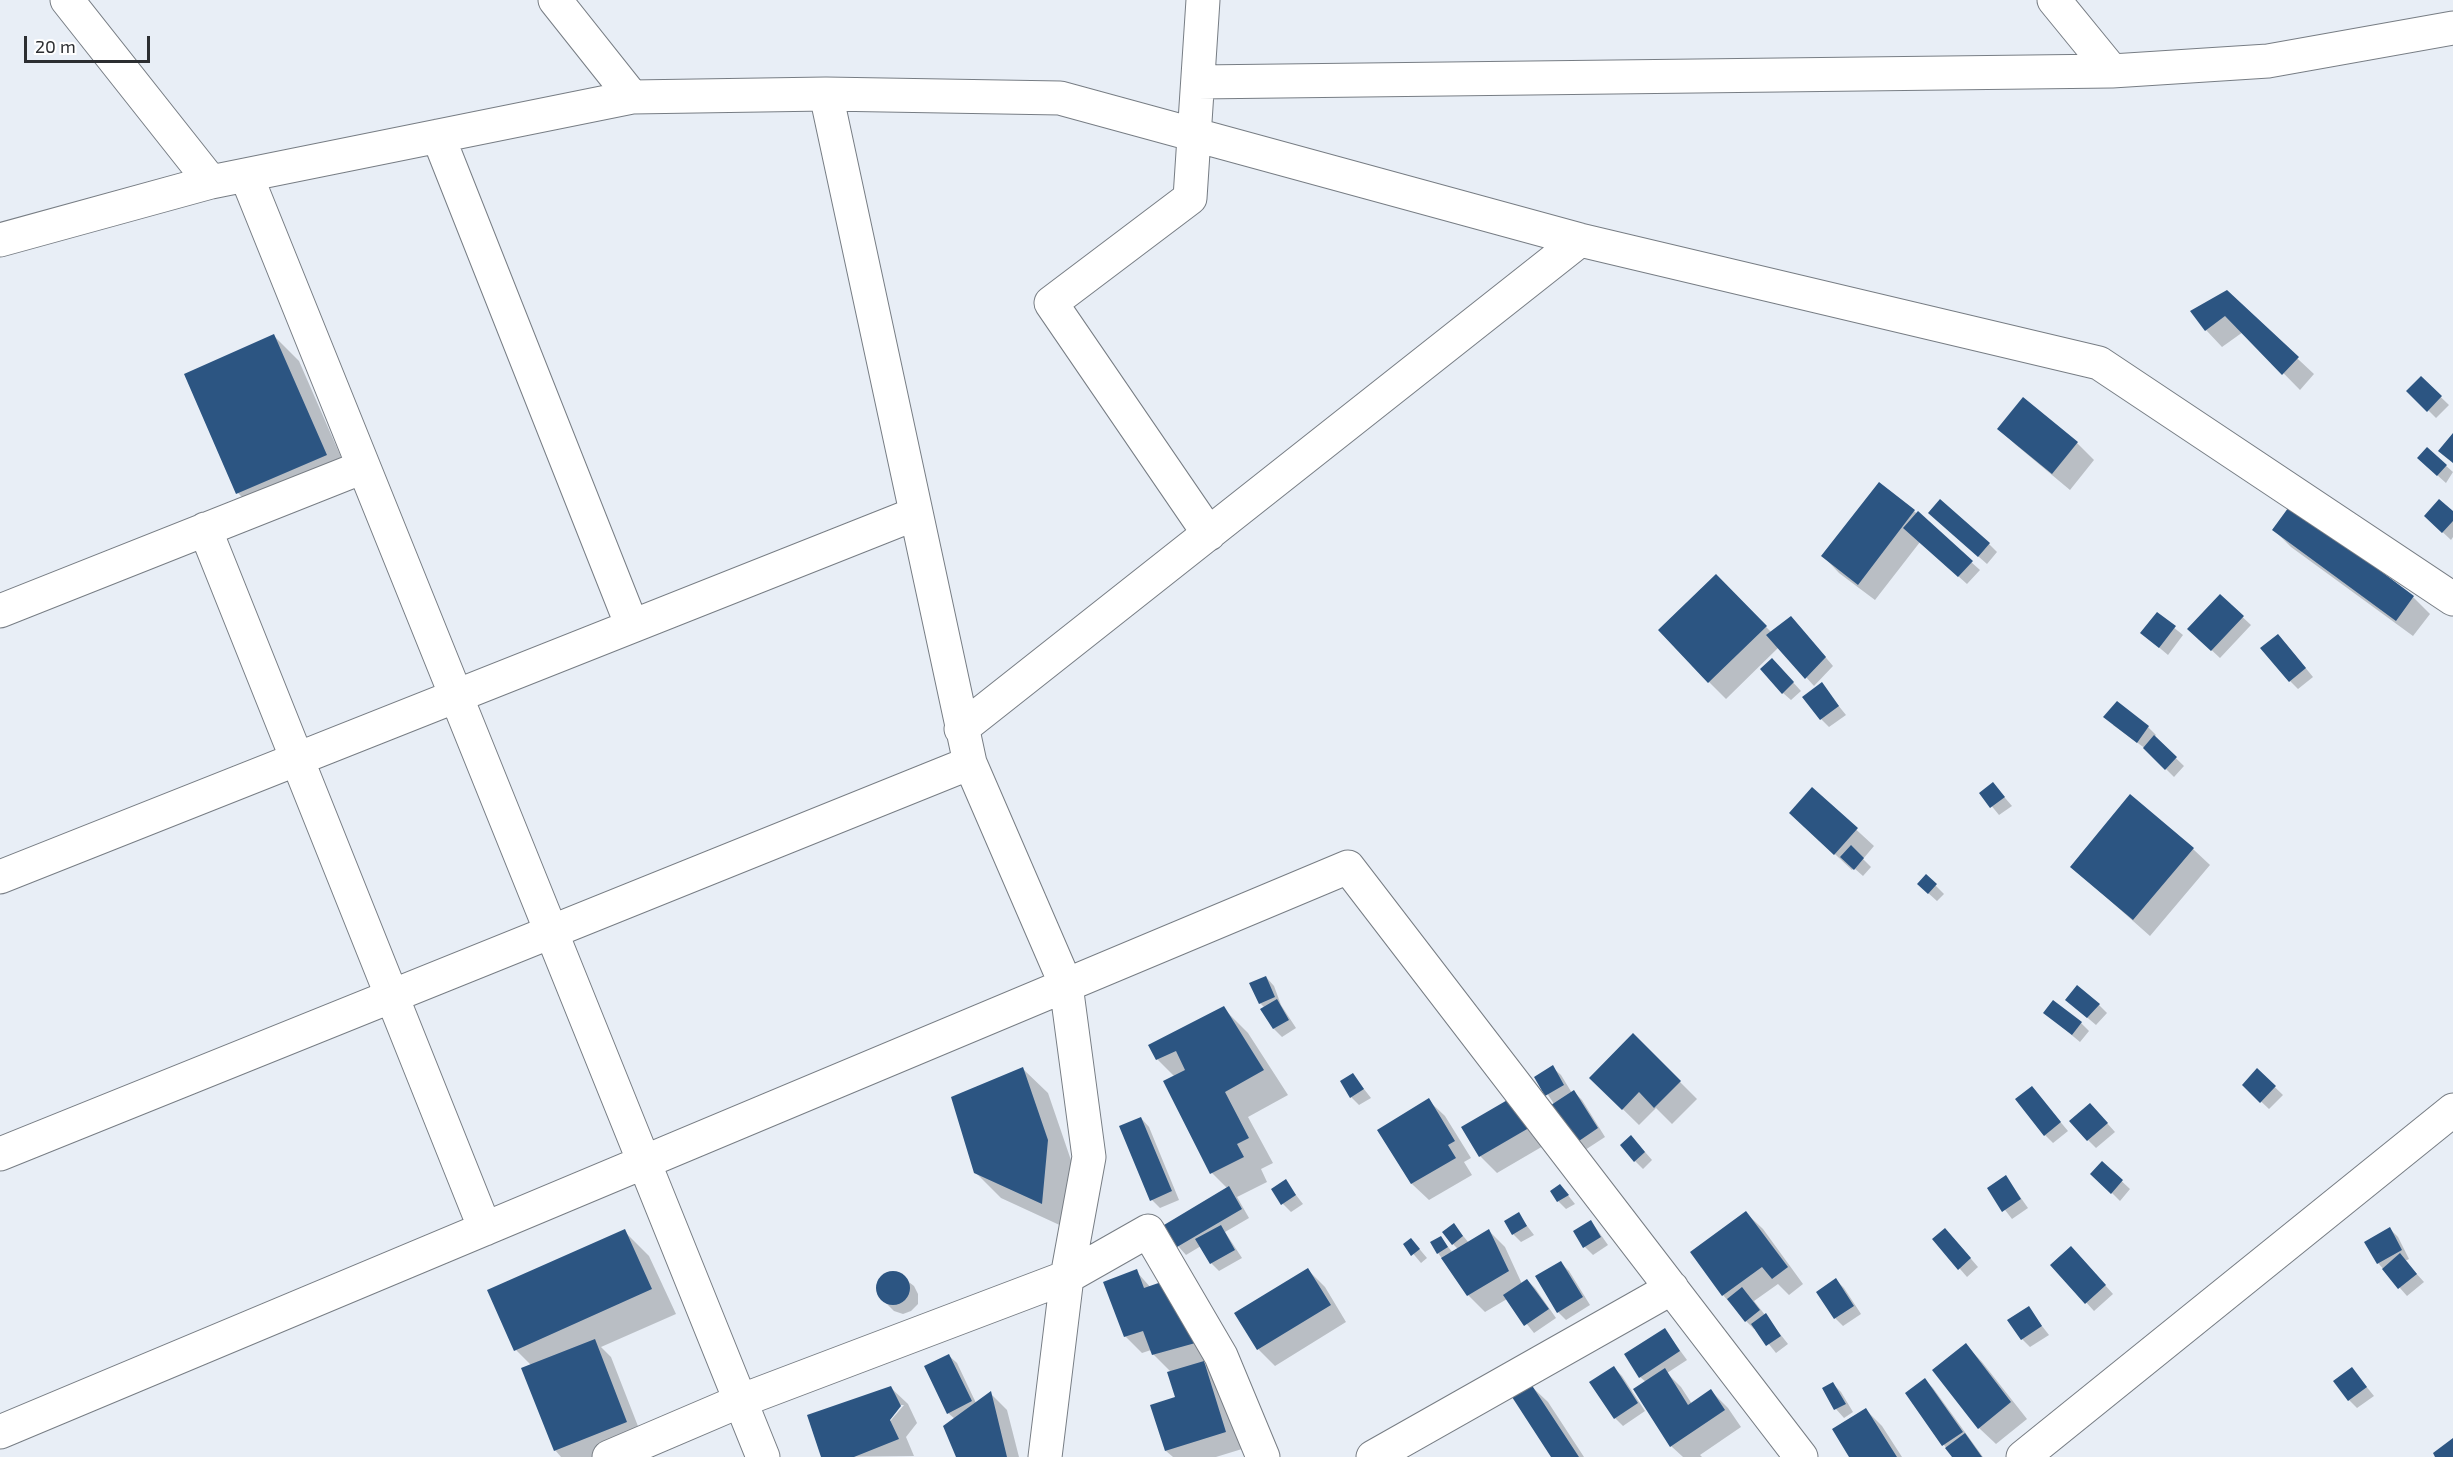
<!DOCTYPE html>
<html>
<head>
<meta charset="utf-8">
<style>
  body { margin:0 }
  #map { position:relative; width:2453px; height:1457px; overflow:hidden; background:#e8eef6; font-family:"Exo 2",sans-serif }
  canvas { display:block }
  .scale { position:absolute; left:24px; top:36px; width:126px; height:27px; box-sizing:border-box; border:3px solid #2c2e31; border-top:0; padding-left:8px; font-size:18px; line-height:21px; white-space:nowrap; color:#2c2e31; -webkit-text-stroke:4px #fff; paint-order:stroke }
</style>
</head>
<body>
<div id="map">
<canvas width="2453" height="1457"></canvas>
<div class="scale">20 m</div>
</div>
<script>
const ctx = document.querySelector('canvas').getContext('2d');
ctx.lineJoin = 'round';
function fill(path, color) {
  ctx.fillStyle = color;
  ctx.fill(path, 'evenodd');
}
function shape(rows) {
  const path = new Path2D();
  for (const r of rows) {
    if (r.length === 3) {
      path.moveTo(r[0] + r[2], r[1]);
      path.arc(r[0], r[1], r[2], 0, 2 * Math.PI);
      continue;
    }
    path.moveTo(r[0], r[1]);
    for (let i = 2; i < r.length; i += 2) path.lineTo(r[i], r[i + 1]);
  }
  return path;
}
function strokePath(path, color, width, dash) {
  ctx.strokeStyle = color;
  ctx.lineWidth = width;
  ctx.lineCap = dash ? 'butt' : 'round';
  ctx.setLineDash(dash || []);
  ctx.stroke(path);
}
const shadow = shape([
  [2226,292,2314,374,2300,390,2243,332,2222,347,2206,330],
  [274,336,299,361,351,480,262,518,238,493,186,374],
  [2421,378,2449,405,2436,418,2409,391],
  [1999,429,2077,443,2094,460,2070,490,2016,445],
  [2427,449,2453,472,2446,483,2427,466],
  [1914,511,1980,570,1967,584,1920,542,1875,600,1839,573,1823,556],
  [2453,513,2453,537,2451,540,2434,524],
  [1938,521,1989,544,1997,552,1987,564],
  [2274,530,2413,597,2430,614,2413,636,2291,547],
  [1716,576,1771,632,1799,626,1833,666,1814,686,1779,647,1726,699,1709,682],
  [2220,596,2251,625,2220,658,2189,629],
  [2157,614,2183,635,2168,655,2142,633],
  [2286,644,2313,677,2298,689,2290,681],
  [1780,668,1801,691,1791,700,1783,693],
  [1821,684,1846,715,1829,727,1821,719],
  [2113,725,2148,727,2156,735,2154,737,2184,766,2174,777,2146,749],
  [1993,784,2012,806,1999,815,1981,793],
  [1812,789,1874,846,1863,859,1871,867,1863,876,1854,868,1852,870,1808,829],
  [2193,849,2210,865,2150,936,2072,867],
  [1926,876,1944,894,1937,901,1927,892],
  [1266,977,1274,986,1281,1005,1296,1028,1282,1037,1274,1029,1265,1008,1260,1003],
  [2099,1005,2107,1013,2096,1025,2076,1008],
  [1223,1008,1248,1033,1288,1095,1248,1117,1273,1163,1261,1169,1267,1182,1237,1197,1249,1218,1225,1232,1242,1258,1219,1271,1211,1263,1201,1246,1186,1255,1178,1246,1228,1189,1212,1173,1175,1077,1157,1059],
  [2045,1013,2081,1023,2089,1031,2080,1042],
  [1633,1035,1697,1099,1672,1124,1656,1108,1639,1125,1591,1078],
  [1552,1067,1561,1075,1572,1093,1574,1092,1582,1100,1605,1137,1585,1150,1536,1077],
  [1023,1069,1048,1093,1073,1166,1066,1228,1001,1198,976,1173],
  [2257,1070,2283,1095,2269,1109,2252,1093],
  [1353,1075,1371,1098,1359,1105,1351,1097],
  [2032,1088,2068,1131,2053,1143,2045,1135],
  [1516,1097,1550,1142,1497,1173,1480,1156,1463,1128],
  [1428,1100,1445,1116,1471,1158,1464,1162,1472,1175,1429,1200,1412,1184,1379,1130],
  [2098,1113,2115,1132,2096,1148,2088,1140],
  [1141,1118,1149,1127,1179,1200,1160,1208,1152,1200],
  [1639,1145,1652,1160,1643,1169,1635,1161],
  [2102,1163,2130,1189,2120,1201,2101,1182],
  [2006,1177,2028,1208,2012,1219,1989,1189],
  [1285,1181,1303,1204,1291,1212,1283,1204],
  [1567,1194,1575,1204,1566,1209,1558,1201],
  [1746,1213,1763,1229,1803,1284,1789,1295,1778,1284,1754,1301,1788,1344,1776,1353,1756,1328,1754,1329,1746,1321,1723,1295],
  [1518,1214,1534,1235,1521,1242,1513,1234],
  [1591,1221,1608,1245,1593,1255,1585,1247],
  [1454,1225,1469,1243,1489,1231,1505,1247,1522,1284,1527,1280,1535,1288,1556,1318,1534,1333,1507,1299,1485,1312,1468,1295,1438,1253,1440,1237,1453,1253,1458,1249,1453,1244],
  [2390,1229,2398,1237,2409,1259,2405,1261,2424,1282,2407,1296,2378,1263],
  [624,1231,649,1256,676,1314,601,1347,611,1357,643,1439,598,1457,561,1457,555,1450,531,1365,516,1350],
  [1953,1238,1978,1267,1967,1277,1934,1239],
  [1411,1239,1427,1258,1421,1263,1405,1244],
  [2079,1256,2113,1294,2094,1311,2052,1265],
  [1561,1263,1569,1271,1590,1305,1566,1320,1558,1312],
  [1308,1270,1325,1287,1346,1322,1275,1366,1258,1349],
  [1136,1271,1214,1359,1203,1362,1220,1379,1242,1449,1216,1457,1173,1457,1166,1451,1177,1398,1171,1372,1153,1354,1151,1350,1142,1353,1125,1336],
  [888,1273,897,1273,914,1286,918,1294,918,1304,911,1311,903,1314,894,1311,879,1296,877,1287,881,1278],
  [1836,1280,1844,1288,1861,1314,1843,1326,1835,1318],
  [2028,1308,2049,1335,2030,1347,2022,1339],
  [1665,1330,1687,1360,1667,1373,1681,1387,1692,1404,1711,1391,1728,1408,1741,1427,1700,1455,1702,1457,1683,1457,1671,1446,1646,1382,1640,1377],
  [1966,1345,1982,1362,2027,1419,1996,1444,1979,1428],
  [948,1355,957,1363,976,1403,990,1393,1007,1410,1019,1457,957,1457,955,1419,948,1413],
  [1614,1368,1622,1376,1645,1411,1623,1426,1615,1418],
  [2352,1369,2374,1396,2357,1408,2349,1400],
  [1925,1380,1933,1388,1983,1457,1954,1457,1944,1445],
  [1833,1384,1841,1392,1853,1412,1844,1418,1836,1409,1824,1389],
  [1531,1386,1548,1402,1584,1457,1553,1457],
  [891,1388,908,1404,917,1423,906,1437,914,1456,823,1457],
  [900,1405,904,1405,886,1426,884,1425],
  [1866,1410,1882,1426,1902,1457,1851,1457]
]);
const building = shape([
  [2227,290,2299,357,2282,375,2225,316,2205,331,2190,311],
  [274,334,327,455,236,494,184,374],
  [2421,376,2442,396,2427,412,2406,391],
  [2023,397,2078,442,2052,474,1997,429],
  [2453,433,2453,463,2438,451],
  [2427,447,2447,465,2437,476,2417,458],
  [1879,482,1915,510,1858,585,1821,556],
  [1940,499,1990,543,1978,557,1928,513],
  [2439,499,2453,511,2453,521,2442,533,2424,516],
  [2291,504,2414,596,2396,621,2272,530],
  [1918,511,1973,561,1958,577,1903,528],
  [1716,574,1767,626,1708,683,1658,630],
  [2220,594,2244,616,2211,651,2187,629],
  [2157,612,2176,626,2159,648,2140,633],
  [1791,616,1826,657,1805,679,1766,635],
  [2278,634,2306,668,2289,682,2260,648],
  [1772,658,1794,682,1782,694,1760,669],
  [1822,682,1839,706,1820,720,1802,697],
  [2117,701,2149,726,2137,743,2103,717],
  [2154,735,2177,757,2165,770,2143,748],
  [1993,782,2005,797,1990,808,1979,793],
  [1812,787,1858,828,1834,855,1789,813],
  [2130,794,2194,848,2133,920,2070,867],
  [1851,845,1864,858,1854,870,1840,857],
  [1926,874,1937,884,1928,894,1917,884],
  [1266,976,1275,997,1259,1004,1249,983],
  [2077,985,2100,1004,2087,1018,2065,1000],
  [1277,999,1289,1020,1273,1029,1260,1009],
  [2053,1000,2082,1022,2072,1035,2043,1013],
  [1224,1006,1264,1070,1225,1092,1249,1138,1237,1144,1244,1157,1210,1174,1163,1081,1185,1070,1176,1051,1156,1060,1148,1045],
  [1633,1033,1681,1081,1654,1108,1639,1092,1622,1110,1589,1078],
  [1553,1065,1564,1085,1545,1096,1534,1077],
  [1023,1067,1048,1140,1042,1204,974,1173,951,1097],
  [2257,1068,2276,1086,2260,1103,2242,1085],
  [1353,1073,1364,1089,1350,1098,1340,1081],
  [2032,1086,2061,1122,2044,1136,2015,1099],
  [1574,1090,1598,1128,1576,1143,1551,1105],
  [1516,1095,1534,1125,1479,1157,1461,1127],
  [1429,1098,1455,1141,1448,1145,1456,1158,1411,1184,1377,1130],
  [2090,1103,2108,1123,2087,1141,2069,1121],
  [1141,1117,1172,1191,1150,1201,1119,1126],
  [1631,1135,1645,1152,1634,1162,1620,1145],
  [2102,1161,2123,1180,2111,1194,2090,1174],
  [2006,1175,2021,1199,2002,1212,1987,1188],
  [1286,1179,1296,1195,1281,1205,1271,1189],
  [1560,1184,1569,1195,1557,1202,1550,1191],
  [1229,1186,1242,1209,1177,1247,1164,1225],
  [1746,1211,1788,1267,1772,1279,1762,1267,1722,1296,1690,1252],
  [1519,1212,1527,1226,1512,1235,1504,1221],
  [1591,1220,1601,1237,1583,1248,1573,1231],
  [1454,1223,1463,1236,1452,1245,1442,1232],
  [1221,1225,1235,1250,1210,1264,1195,1239],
  [2390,1227,2402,1250,2377,1264,2364,1242],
  [1945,1228,1971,1258,1958,1270,1932,1239],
  [625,1229,652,1289,514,1351,487,1290],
  [1489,1229,1509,1271,1467,1296,1441,1258],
  [1441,1236,1448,1247,1437,1254,1430,1242],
  [1411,1238,1420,1249,1411,1256,1403,1244],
  [2071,1246,2106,1285,2085,1304,2050,1265],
  [2400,1253,2417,1274,2398,1289,2382,1269],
  [1561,1261,1583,1297,1557,1313,1535,1276],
  [1308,1268,1331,1305,1257,1350,1234,1313],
  [1137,1269,1144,1288,1173,1278,1199,1342,1152,1355,1143,1331,1124,1337,1103,1282],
  [893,1288,17],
  [1836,1278,1854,1306,1834,1319,1816,1292],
  [1527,1279,1549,1309,1524,1326,1503,1295],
  [1742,1287,1760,1310,1745,1322,1727,1299],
  [2029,1306,2042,1326,2021,1340,2007,1320],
  [1766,1313,1781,1336,1766,1346,1751,1324],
  [1665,1328,1680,1351,1639,1378,1624,1354],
  [595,1339,627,1422,554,1451,521,1368],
  [1966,1343,2011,1402,1978,1429,1932,1370],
  [949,1354,972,1401,947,1414,924,1366],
  [1204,1361,1226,1432,1165,1451,1150,1405,1175,1397,1167,1372],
  [1614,1366,1638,1403,1614,1419,1589,1382],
  [2352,1367,2367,1387,2348,1401,2333,1381],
  [1665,1368,1688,1405,1711,1389,1725,1410,1670,1447,1633,1389],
  [1925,1378,1963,1432,1942,1446,1905,1393],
  [1833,1382,1846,1404,1834,1410,1822,1388],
  [1531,1384,1579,1457,1551,1457,1512,1397],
  [891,1386,901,1406,890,1420,899,1439,854,1457,821,1457,807,1415],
  [991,1391,1007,1457,956,1457,943,1426],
  [1866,1408,1897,1457,1849,1457,1832,1429],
  [1965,1433,1982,1457,1952,1457,1945,1448],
  [2453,1438,2453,1457,2435,1457,2433,1453]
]);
const minor = shape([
  [67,0,211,182],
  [555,0,632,97],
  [1203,0,1190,198,1051,303,1209,534],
  [2054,0,2112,71],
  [1198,82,2112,71,2268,61,2453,28],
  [826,94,970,763,1066,985,1089,1157,1067,1277,1045,1457],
  [438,136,632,626],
  [246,175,763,1457],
  [0,240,211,182,632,97,826,94,1060,98,1580,240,2099,363,2453,599],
  [205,529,485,1229],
  [0,611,363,467],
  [961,729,1580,240],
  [0,877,915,514],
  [0,1154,970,763],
  [0,1432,1348,867,1801,1457],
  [609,1457,740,1401,1067,1277,1148,1231,1221,1356,1263,1457],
  [1373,1457,1672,1288],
  [2023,1457,2453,1110]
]);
fill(shadow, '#0003');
fill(building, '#2c5582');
strokePath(minor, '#777d84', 35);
strokePath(minor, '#fff', 33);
</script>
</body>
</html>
